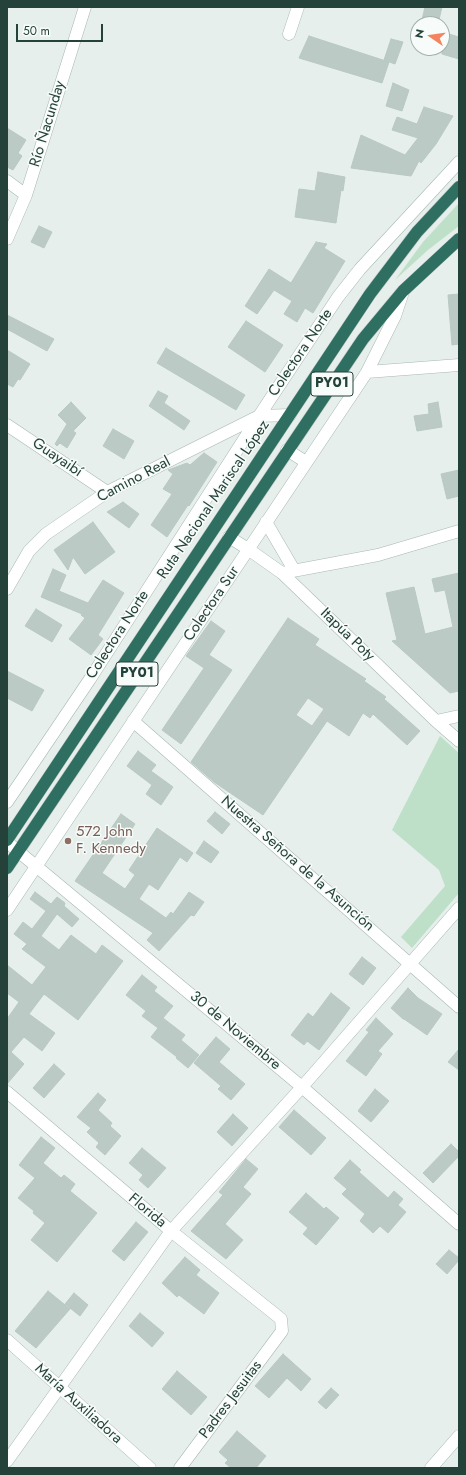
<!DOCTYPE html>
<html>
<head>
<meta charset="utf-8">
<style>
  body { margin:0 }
  #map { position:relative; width:466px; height:1475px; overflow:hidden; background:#e6efeb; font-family:Jost,sans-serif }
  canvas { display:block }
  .frame { position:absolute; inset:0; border:8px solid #24423a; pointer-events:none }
  .north { position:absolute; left:410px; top:16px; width:40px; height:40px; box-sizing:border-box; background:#f7fbf9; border:1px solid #a3b1ad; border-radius:50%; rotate:283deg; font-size:11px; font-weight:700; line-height:16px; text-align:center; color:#24423a }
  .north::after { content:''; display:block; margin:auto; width:14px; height:18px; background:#f4845f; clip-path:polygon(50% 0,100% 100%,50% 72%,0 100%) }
  .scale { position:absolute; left:16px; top:24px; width:87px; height:18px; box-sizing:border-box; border:2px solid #24423a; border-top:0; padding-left:5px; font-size:12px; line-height:14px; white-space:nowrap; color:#24423a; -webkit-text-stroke:3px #f7fbf9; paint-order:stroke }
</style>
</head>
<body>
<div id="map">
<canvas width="466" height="1475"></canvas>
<div class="frame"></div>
<div class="north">N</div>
<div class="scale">50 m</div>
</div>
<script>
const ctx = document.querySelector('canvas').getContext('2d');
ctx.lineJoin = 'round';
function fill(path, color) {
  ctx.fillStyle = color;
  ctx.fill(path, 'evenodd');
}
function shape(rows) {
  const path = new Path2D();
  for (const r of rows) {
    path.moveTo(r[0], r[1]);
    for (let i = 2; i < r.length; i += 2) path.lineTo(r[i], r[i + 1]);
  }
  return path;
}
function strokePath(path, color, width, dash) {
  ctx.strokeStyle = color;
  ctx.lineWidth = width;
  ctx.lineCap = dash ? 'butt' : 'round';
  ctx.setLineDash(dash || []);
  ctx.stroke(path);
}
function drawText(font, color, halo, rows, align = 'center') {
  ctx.font = font + ' Jost,sans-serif';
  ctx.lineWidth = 3;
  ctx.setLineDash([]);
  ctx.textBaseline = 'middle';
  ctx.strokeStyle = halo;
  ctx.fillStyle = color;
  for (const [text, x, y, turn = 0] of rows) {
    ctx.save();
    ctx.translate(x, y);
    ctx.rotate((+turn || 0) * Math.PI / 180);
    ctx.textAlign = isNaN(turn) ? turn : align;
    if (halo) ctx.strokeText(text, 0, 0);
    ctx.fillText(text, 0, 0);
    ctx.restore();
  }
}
const green = shape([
  [459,203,459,226,428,250,395,280,423,242],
  [440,736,459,753,459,893,412,948,401,937,445,886,439,870,392,830]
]);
const building = shape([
  [425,7,442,7,438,24,421,24,425,7],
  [442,32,459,37,459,59,442,54,442,32],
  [309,36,389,62,382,83,299,58,309,36],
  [391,39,403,42,395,64,384,60,391,39],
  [393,83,409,90,402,111,386,106,393,83],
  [424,107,453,116,436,144,421,163,419,161,411,176,351,168,361,135,405,155,418,138,392,130,397,117,417,124,424,107],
  [7,128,26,140,18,153,22,156,13,170,7,167,7,128],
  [318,172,345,177,343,191,341,190,336,223,295,217,299,189,315,191,318,172],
  [39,226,52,232,44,248,31,242,39,226],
  [316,242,327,244,324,248,345,261,313,313,305,308,297,322,284,314,292,301,274,290,257,314,245,306,269,269,291,283,316,242],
  [459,294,459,344,452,345,448,295,459,294],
  [7,315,54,339,47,351,7,329,7,315],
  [246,321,283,345,265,372,228,347,246,321],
  [166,348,245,395,236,410,157,363,166,348],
  [7,350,30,364,20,380,18,379,13,387,7,384,7,350],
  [158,391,168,396,164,403,190,421,184,430,149,406,158,391],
  [71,402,86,418,73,431,76,433,67,448,60,443,57,446,55,444,67,424,58,415,71,402],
  [438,402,442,427,417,431,414,416,429,414,428,404,438,402],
  [113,429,134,441,124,459,103,446,113,429],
  [204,453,217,462,189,506,188,505,167,537,151,525,172,494,163,489,173,474,168,470,187,463,190,465,204,453],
  [459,470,459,496,447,499,441,474,459,470],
  [123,502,139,514,129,528,107,512,123,502],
  [93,522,115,552,85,574,73,557,68,570,54,550,93,522],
  [53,569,66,575,59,591,88,603,103,580,124,593,98,635,103,639,91,655,69,639,85,618,81,615,82,614,41,597,53,569],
  [459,573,459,691,450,693,392,641,397,640,386,593,414,587,425,634,453,627,445,590,435,592,432,579,459,573],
  [36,609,62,625,52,642,25,626,36,609],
  [288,618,319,639,315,645,366,679,364,681,386,697,384,699,420,731,407,745,373,714,370,718,363,713,349,736,327,721,263,815,214,782,191,762,288,618],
  [308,698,324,709,312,726,296,715,308,698],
  [211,621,225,631,209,655,232,670,181,744,162,730,204,668,186,656,211,621],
  [7,671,44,690,32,711,7,698,7,671],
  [138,751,156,765,151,771,173,787,161,805,146,794,152,785,127,766,138,751],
  [215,812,230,824,222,834,207,821,215,812],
  [121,814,135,824,102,873,125,889,135,875,129,870,157,828,193,853,187,862,180,857,158,890,149,884,139,899,166,918,171,912,173,914,189,892,204,902,194,916,191,915,159,951,147,940,153,933,75,881,121,814],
  [204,841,219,852,211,863,196,853,204,841],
  [35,892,51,904,57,897,65,903,64,906,79,919,72,927,57,914,41,936,59,950,71,935,96,954,102,945,123,961,78,1020,44,994,29,1014,55,1033,42,1051,24,1037,11,1052,24,1064,7,1084,7,1019,19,1002,7,993,7,965,32,985,46,967,22,949,27,944,14,934,23,922,32,929,46,911,30,899,35,892],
  [362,957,376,968,363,985,349,974,362,957],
  [142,975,157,987,154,991,173,1006,163,1018,185,1035,181,1040,199,1055,188,1068,176,1058,177,1057,151,1037,158,1028,142,1016,146,1011,126,995,142,975],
  [408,988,418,998,442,1014,427,1035,404,1019,403,1019,391,1008,408,988],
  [331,993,350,1008,319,1050,307,1041,304,1045,291,1035,308,1013,313,1017,331,993],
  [376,1018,393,1034,378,1051,382,1054,366,1076,346,1061,369,1032,366,1030,376,1018],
  [216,1037,230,1049,219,1062,245,1084,231,1100,218,1089,221,1086,194,1063,216,1037],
  [459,1049,459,1070,448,1062,459,1049],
  [54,1064,65,1074,44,1098,33,1088,54,1064],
  [375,1089,389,1101,371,1122,358,1111,375,1089],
  [98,1093,106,1100,98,1110,112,1123,110,1126,121,1136,105,1155,96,1147,99,1143,87,1132,91,1128,77,1117,98,1093],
  [294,1110,326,1138,311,1155,279,1127,294,1110],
  [233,1114,248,1128,232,1146,217,1132,233,1114],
  [41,1137,55,1148,43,1163,61,1178,64,1175,75,1184,70,1191,97,1213,57,1262,31,1240,45,1223,33,1213,34,1211,18,1198,35,1178,19,1165,41,1137],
  [451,1144,459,1152,459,1156,433,1183,423,1173,451,1144],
  [142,1148,166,1168,148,1188,139,1180,143,1175,129,1163,142,1148],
  [246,1159,258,1169,243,1187,251,1194,225,1224,243,1240,226,1259,191,1231,223,1195,219,1192,246,1159],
  [350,1160,361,1170,359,1172,388,1198,394,1191,403,1199,398,1205,406,1212,388,1233,380,1226,373,1233,360,1221,365,1214,342,1194,347,1189,334,1178,350,1160],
  [306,1193,324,1209,326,1207,339,1218,316,1245,303,1234,308,1228,289,1212,306,1193],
  [136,1222,148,1232,124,1261,112,1251,136,1222],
  [449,1250,459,1258,459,1260,447,1274,436,1264,449,1250],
  [185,1257,200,1270,196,1275,219,1293,204,1314,179,1295,177,1297,162,1283,185,1257],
  [48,1291,70,1309,36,1348,15,1331,48,1291],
  [74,1293,88,1305,80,1316,65,1304,74,1293],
  [140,1313,164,1333,152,1347,129,1326,140,1313],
  [283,1354,311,1379,301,1391,287,1378,269,1398,255,1386,283,1354],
  [177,1371,207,1397,191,1415,162,1389,177,1371],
  [331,1388,339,1395,326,1409,318,1402,331,1388],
  [237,1431,266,1456,256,1468,231,1468,225,1463,228,1460,219,1452,237,1431]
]);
const street = shape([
  [289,34,298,7],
  [7,181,26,195],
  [7,239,26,195,85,7],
  [367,372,459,365],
  [7,425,107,492],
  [287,450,306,462],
  [266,522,294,570],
  [229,537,248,549,282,573,436,721,459,741],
  [282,573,378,555,459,531],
  [7,589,29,551,46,534,107,492,259,416,290,415],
  [133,721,459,1007],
  [436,721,459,716],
  [7,802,90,679,259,416,338,297,360,269,459,162],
  [7,842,302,1087,459,1224],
  [7,910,367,372,395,316,403,292],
  [7,1092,171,1231,281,1319,282,1331,180,1468],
  [7,1340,150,1468],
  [7,1461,171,1231,302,1087,459,908],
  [431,1468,459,1436]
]);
const highway = shape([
  [7,840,370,294,417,232,459,187],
  [7,868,363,339,403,291,459,239]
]);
const markers = [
  [68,841,4,"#8d6e63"]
];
const shields = [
  [332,384,42],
  [137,674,42]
];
const shieldNames = [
  ["PY01",332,384],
  ["PY01",137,674]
];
const streetNames = [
  ["Río Ñacunday",48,124,-73],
  ["Colectora Norte",301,353,-56],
  ["Guayaibí",57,458,34],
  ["Camino Real",134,480,-28],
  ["Ruta Nacional Mariscal López",214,500,-56],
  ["Colectora Sur",212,604,-56],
  ["Colectora Norte",118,635,-57],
  ["Itapúa Poty",347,635,44],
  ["Nuestra Señora de la Asunción",297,864,41],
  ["30 de Noviembre",235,1031,40],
  ["Florida",147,1211,40],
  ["Padres Jesuitas",231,1400,-53],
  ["María Auxiliadora",78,1404,42]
];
const educationNames = [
  ["572 John",76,832],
  ["F. Kennedy",76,849]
];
fill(green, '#bfe0c8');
fill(building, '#bbcac4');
strokePath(building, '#b8c9c2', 1);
strokePath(street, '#a8b8b2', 13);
strokePath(highway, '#c2cac8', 13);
strokePath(street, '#fff', 12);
strokePath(highway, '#2f6f62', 12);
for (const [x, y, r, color] of markers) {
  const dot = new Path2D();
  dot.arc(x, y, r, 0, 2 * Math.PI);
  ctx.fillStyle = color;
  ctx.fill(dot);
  strokePath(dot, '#f7fbf9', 1.5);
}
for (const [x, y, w] of shields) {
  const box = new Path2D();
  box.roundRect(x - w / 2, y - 12, w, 24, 3);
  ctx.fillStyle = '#f7fbf9';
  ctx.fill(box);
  strokePath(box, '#24423a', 1);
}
drawText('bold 14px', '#24423a', null, shieldNames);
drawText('15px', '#24423a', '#f7fbf9', streetNames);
drawText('15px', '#785e54', '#f7fbf9', educationNames, 'left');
</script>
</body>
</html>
